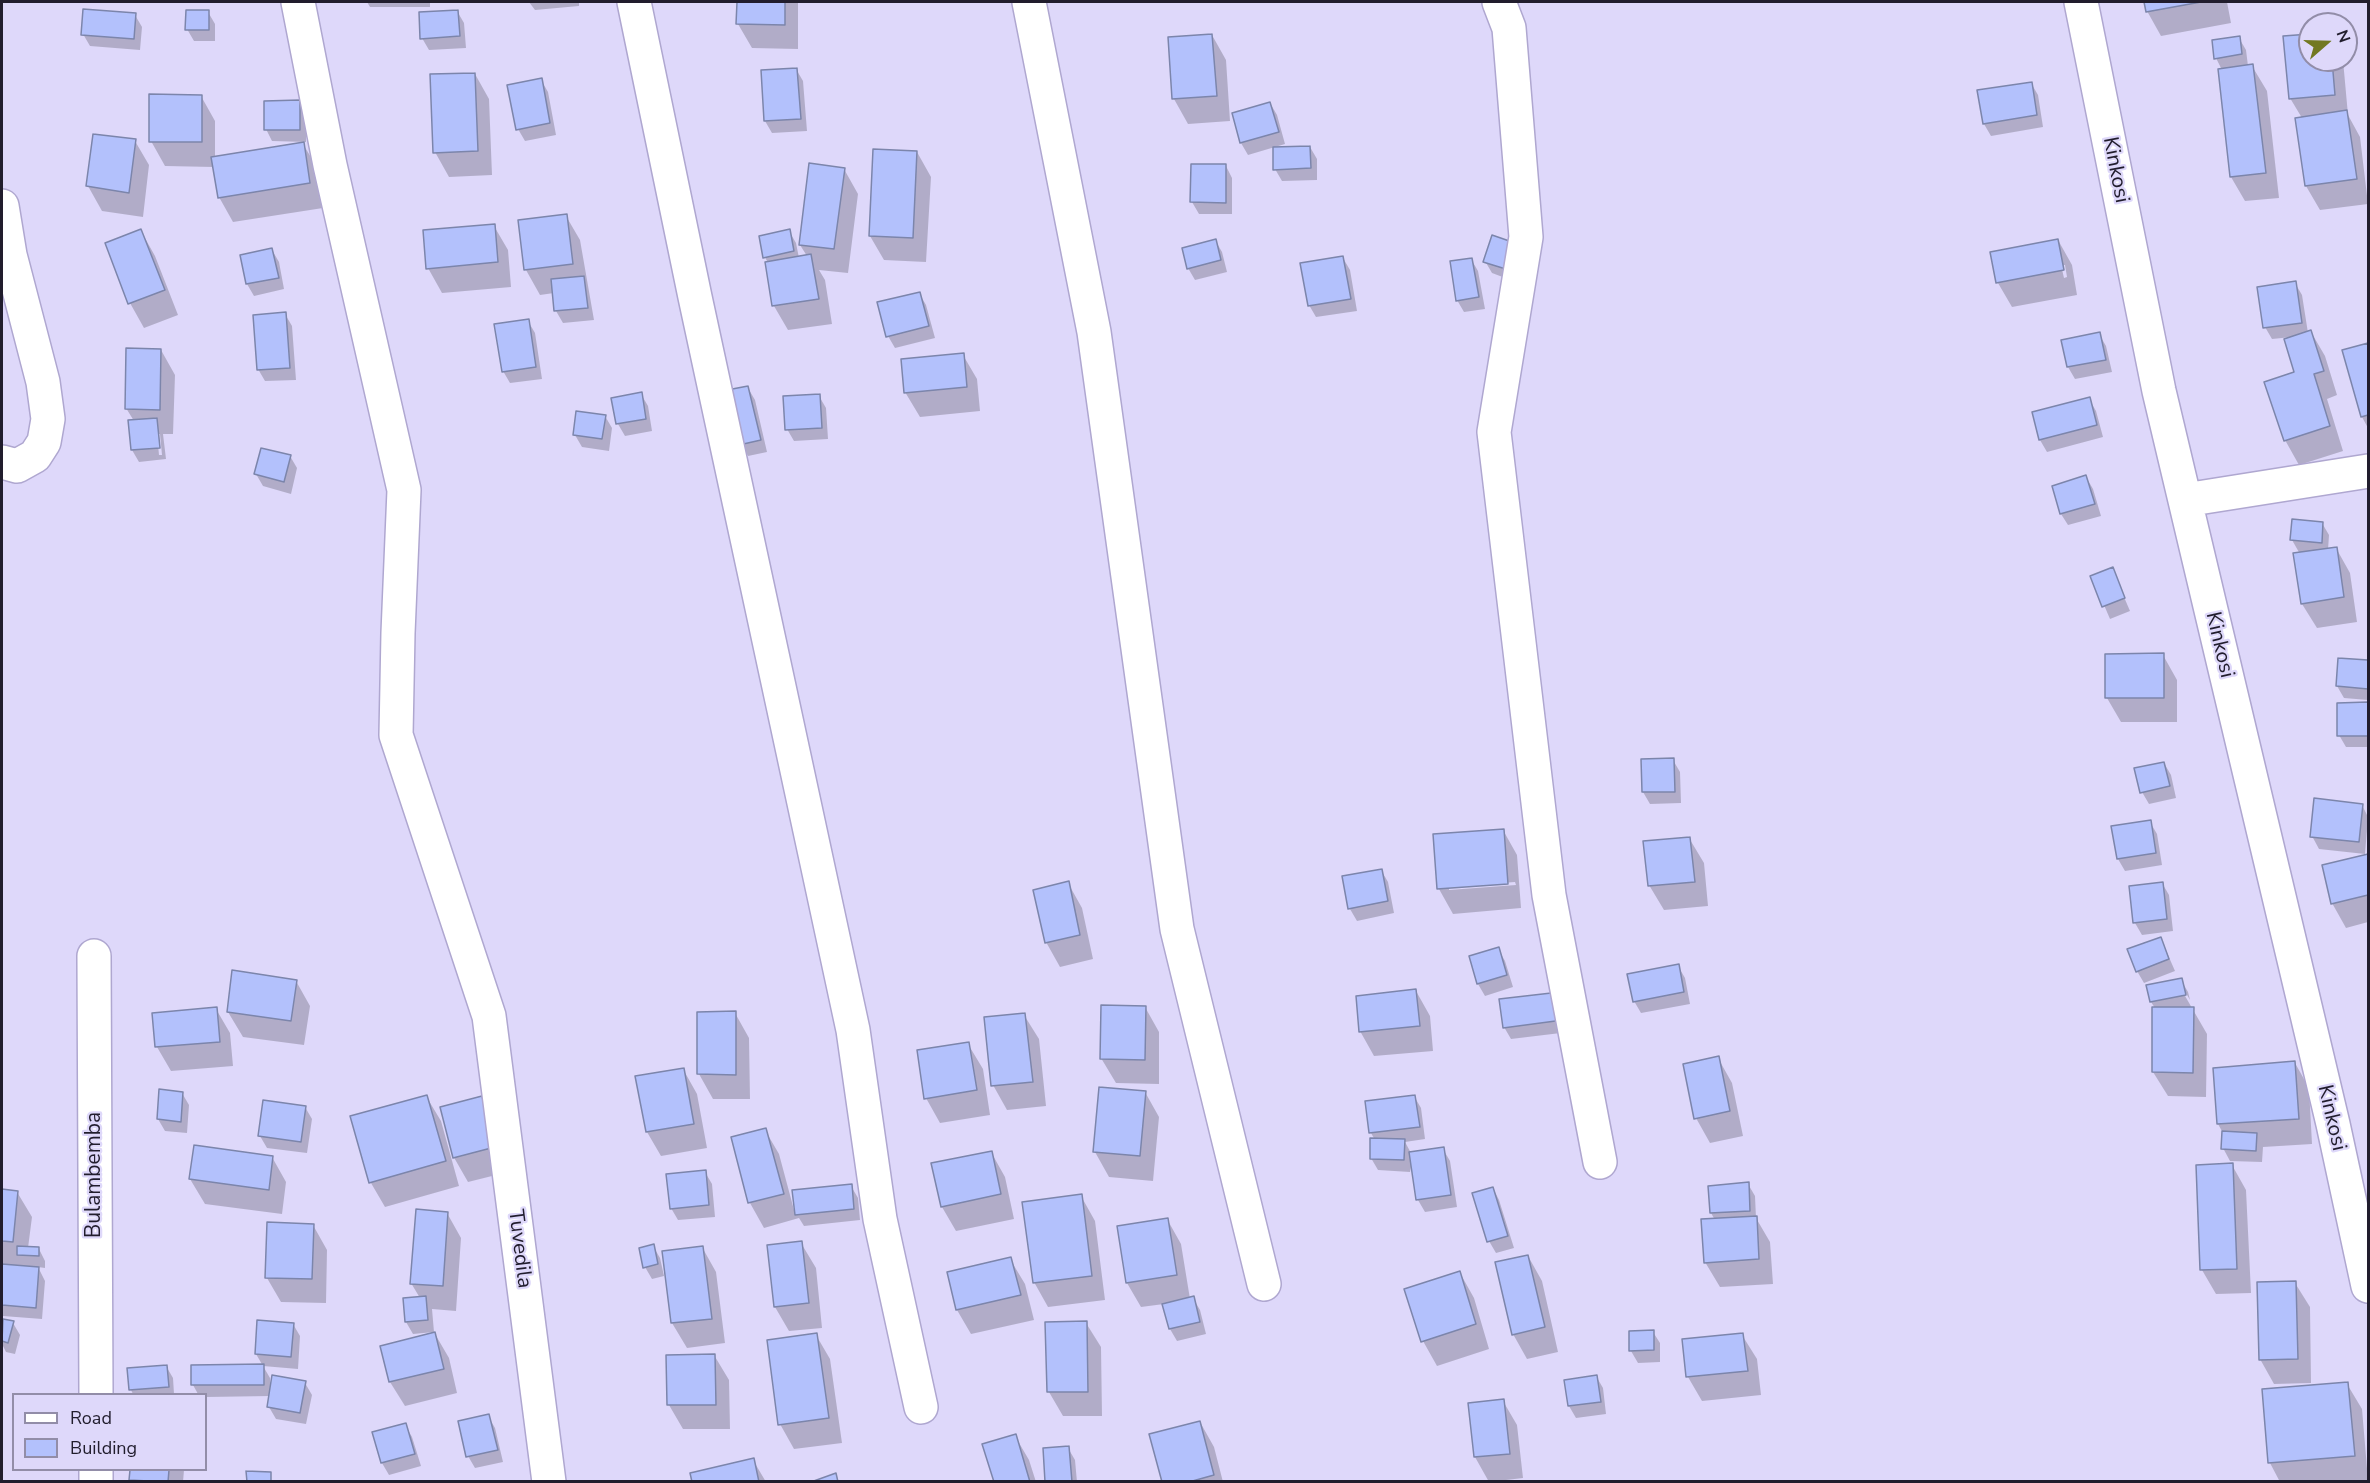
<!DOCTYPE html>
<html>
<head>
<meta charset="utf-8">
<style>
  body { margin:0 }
  #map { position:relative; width:2370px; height:1483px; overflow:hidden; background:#ded8fa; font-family:"Nunito Sans",sans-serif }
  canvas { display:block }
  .frame { position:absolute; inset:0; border:3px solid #211d2d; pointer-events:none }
  .legend { position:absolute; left:12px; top:1393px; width:195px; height:78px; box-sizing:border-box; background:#ded8fa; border:2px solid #928da8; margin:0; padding:8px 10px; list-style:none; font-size:18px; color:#211d2d }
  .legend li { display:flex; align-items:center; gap:12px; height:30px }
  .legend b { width:30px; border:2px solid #928da8 }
  .north { position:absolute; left:2298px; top:12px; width:60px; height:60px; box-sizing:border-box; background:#ded8fa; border:2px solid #928da8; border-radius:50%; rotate:70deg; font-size:16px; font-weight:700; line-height:24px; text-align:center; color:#211d2d }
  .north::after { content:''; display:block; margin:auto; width:21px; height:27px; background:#727821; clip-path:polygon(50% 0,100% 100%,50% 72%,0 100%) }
</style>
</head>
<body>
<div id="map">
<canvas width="2370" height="1483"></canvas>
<div class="frame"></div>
<ul class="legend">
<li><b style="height:8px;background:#fff"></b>Road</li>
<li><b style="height:16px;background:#b3c1fc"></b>Building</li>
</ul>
<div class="north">N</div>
</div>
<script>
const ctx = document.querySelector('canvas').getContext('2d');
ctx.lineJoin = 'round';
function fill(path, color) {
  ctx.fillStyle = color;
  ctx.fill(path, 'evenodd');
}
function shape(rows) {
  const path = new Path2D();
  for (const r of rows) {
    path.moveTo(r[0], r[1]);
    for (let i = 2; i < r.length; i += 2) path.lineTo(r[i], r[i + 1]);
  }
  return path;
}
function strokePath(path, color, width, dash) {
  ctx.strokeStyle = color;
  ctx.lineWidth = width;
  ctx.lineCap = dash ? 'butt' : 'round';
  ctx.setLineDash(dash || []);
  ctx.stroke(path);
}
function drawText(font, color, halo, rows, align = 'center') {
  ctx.font = font + ' "Nunito Sans",sans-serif';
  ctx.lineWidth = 4.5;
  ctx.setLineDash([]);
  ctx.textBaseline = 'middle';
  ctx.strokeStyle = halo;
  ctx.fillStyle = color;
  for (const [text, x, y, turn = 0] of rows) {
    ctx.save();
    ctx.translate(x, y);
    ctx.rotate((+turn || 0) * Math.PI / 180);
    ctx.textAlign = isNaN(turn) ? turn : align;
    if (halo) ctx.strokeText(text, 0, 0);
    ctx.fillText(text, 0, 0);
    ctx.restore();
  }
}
const shadow = shape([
  [367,2,430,2,430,7,370,7],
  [529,2,579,2,579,6,535,10],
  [738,2,798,2,798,49,752,48,738,24],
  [2145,2,2227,2,2231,23,2161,36,2147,11],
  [457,11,464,23,466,48,429,50,422,38],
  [208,12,215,24,215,41,194,41,187,29],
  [135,15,142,27,140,50,90,46,83,34],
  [1212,35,1226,60,1230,121,1188,124,1174,99,1169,38],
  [2310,35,2310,60,2343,60,2348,115,2360,137,2368,204,2320,210,2306,186,2302,118,2290,98],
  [2239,38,2246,50,2248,66,2252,66,2267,91,2279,198,2245,201,2231,177,2222,70,2216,58],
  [796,69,803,81,807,131,772,133,765,121],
  [475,74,489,99,492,175,449,177,435,152],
  [541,80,548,92,556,135,525,141,518,129],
  [2031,83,2038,95,2043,127,1991,136,1984,124],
  [201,96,215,121,215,158,303,144,318,169,323,208,233,222,219,197,214,167,165,166,151,141],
  [299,102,306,114,306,142,272,141,266,129],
  [1270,103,1277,115,1285,144,1248,155,1241,143,1233,114],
  [135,141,149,165,143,217,102,211,88,186],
  [1310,147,1317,159,1317,180,1282,181,1275,169],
  [917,152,931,177,926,262,884,260,870,236],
  [1226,166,1232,178,1232,214,1199,214,1192,202],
  [844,169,858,194,848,273,819,270,825,280,832,324,788,330,774,306,768,263,765,257,789,231,796,243,799,258,807,256,800,245],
  [566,216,580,240,594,320,563,323,556,311,554,293,540,295,526,270,519,222],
  [494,226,508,250,511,287,442,293,428,268],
  [141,231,155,256,178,315,144,328,130,303],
  [1215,240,1222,252,1227,272,1195,280,1188,268],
  [2058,240,2072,265,2077,295,2012,307,1998,283],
  [2061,265,2065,265,2067,277,2064,278],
  [1517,245,1516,282,1492,273,1485,261],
  [272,250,279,262,284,289,254,296,247,284,242,256],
  [1343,258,1350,270,1357,311,1316,317,1309,305],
  [1471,259,1478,271,1485,309,1464,312,1457,300],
  [2295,283,2302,295,2308,333,2311,332,2325,356,2337,395,2327,399,2343,451,2299,465,2285,440,2296,373,2292,337,2272,339,2265,327],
  [919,293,926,305,935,338,895,348,888,336],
  [285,314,292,326,296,380,265,381,258,369],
  [528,321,535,333,542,379,510,383,503,371],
  [2099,334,2106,346,2112,372,2075,379,2068,367,2063,341],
  [2368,344,2368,428,2362,417,2344,351],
  [161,350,175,375,173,434,163,434,166,459,139,462,132,450,134,421,126,408],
  [157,434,160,434,162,455,159,455],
  [963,355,977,379,980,411,920,417,905,392],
  [748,388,755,400,767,452,748,456,741,444],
  [641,394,648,406,652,431,625,436,618,424],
  [819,396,826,408,828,439,794,441,787,429],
  [2089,399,2096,411,2103,437,2047,452,2040,440,2033,413],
  [605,416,612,428,609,451,582,447,575,435],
  [290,456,297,468,291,494,263,486,256,474],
  [2086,477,2093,489,2101,516,2068,525,2061,514],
  [2322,523,2329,535,2328,550,2336,548,2350,573,2357,622,2317,628,2302,604,2300,554,2292,540],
  [2112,569,2130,611,2110,619,2092,577],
  [2163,655,2177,680,2177,722,2121,722,2107,698],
  [2339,659,2368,662,2368,700,2344,698,2337,686],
  [2338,704,2368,704,2368,747,2346,747,2339,735],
  [1673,760,1680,772,1681,803,1650,804,1643,792,1643,761],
  [2164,763,2171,775,2176,798,2149,804,2142,792],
  [2362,805,2368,817,2365,854,2319,849,2312,836],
  [2150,822,2157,834,2162,865,2125,871,2118,859],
  [1503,830,1517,855,1521,908,1453,914,1439,889,1435,835],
  [1515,882,1516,885,1449,890,1449,887],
  [1689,838,1704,863,1708,906,1664,910,1649,885],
  [2368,855,2368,922,2346,928,2332,903,2323,866],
  [1381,870,1388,882,1394,913,1357,921,1350,909,1344,877],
  [1068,883,1082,908,1093,959,1060,967,1046,942],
  [2162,883,2169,895,2173,931,2142,935,2135,923],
  [2161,939,2175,971,2144,983,2137,971],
  [1498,949,1505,961,1513,987,1485,996,1478,984,1471,957],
  [1678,966,1685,978,1690,1004,1641,1013,1634,1001],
  [2181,980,2188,992,2190,1000,2183,988,2181,989,2207,1034,2206,1097,2168,1096,2153,1072,2155,1008,2151,1002],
  [296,981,310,1006,304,1045,243,1037,228,1012],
  [1416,991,1430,1016,1433,1051,1374,1056,1360,1031],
  [1566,1006,1569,1032,1511,1039,1504,1027],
  [1145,1007,1159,1032,1159,1084,1116,1083,1101,1058],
  [216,1009,230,1033,233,1066,171,1071,157,1047],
  [735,1013,749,1038,750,1099,713,1099,699,1074],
  [1024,1015,1039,1039,1046,1106,1007,1110,993,1085],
  [968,1044,983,1069,990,1115,940,1123,926,1098],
  [1718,1058,1732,1083,1743,1136,1710,1143,1696,1118],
  [2295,1063,2309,1088,2312,1144,2263,1147,2262,1162,2230,1161,2223,1148,2223,1133,2218,1124],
  [683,1069,697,1094,707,1148,661,1156,647,1132,637,1078],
  [1145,1092,1159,1117,1153,1181,1109,1177,1095,1152],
  [182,1093,189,1105,187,1133,165,1131,158,1119],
  [426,1096,441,1121,459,1186,385,1207,371,1183,352,1117],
  [1414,1096,1421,1108,1425,1139,1405,1142,1411,1153,1443,1149,1450,1161,1457,1207,1425,1212,1418,1200,1412,1162,1410,1172,1378,1170,1371,1158,1375,1140,1371,1133,1367,1102],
  [482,1098,496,1123,508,1172,468,1182,452,1154],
  [305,1107,312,1119,307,1153,267,1148,260,1136],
  [765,1130,779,1154,794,1210,851,1186,858,1198,860,1220,804,1226,799,1218,764,1228,750,1203,733,1138],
  [991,1152,1005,1177,1014,1219,956,1231,942,1207],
  [272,1157,286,1182,282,1214,205,1204,190,1179],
  [2232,1165,2246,1190,2251,1293,2216,1294,2202,1270],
  [705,1172,712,1184,715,1217,678,1220,671,1208],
  [1748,1184,1755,1196,1756,1218,1770,1242,1773,1284,1720,1287,1705,1262,1715,1220,1711,1213],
  [1493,1188,1499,1200,1514,1248,1496,1253,1489,1241],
  [2,1191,17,1192,32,1217,28,1248,39,1249,45,1261,45,1268,38,1267,45,1281,42,1319,3,1316,2,1313],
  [1081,1196,1095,1221,1105,1300,1048,1307,1034,1282],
  [447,1213,461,1238,456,1311,432,1309,434,1332,413,1334,406,1322,420,1298,411,1283],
  [1167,1219,1181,1244,1190,1299,1193,1298,1200,1310,1206,1334,1177,1341,1170,1329,1164,1304,1141,1307,1127,1283],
  [313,1225,327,1250,326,1303,281,1302,267,1278],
  [801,1243,816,1268,822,1328,789,1331,775,1307],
  [653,1246,660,1258,664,1276,652,1279,645,1267],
  [702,1247,716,1272,725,1343,687,1348,672,1323,664,1252],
  [1528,1256,1542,1281,1558,1352,1527,1359,1513,1334],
  [1010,1259,1025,1284,1034,1320,971,1334,957,1310],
  [1460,1273,1474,1298,1489,1349,1437,1366,1423,1341],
  [2295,1283,2310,1307,2311,1383,2274,1384,2260,1359],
  [4,1321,13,1323,20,1335,15,1354,6,1352,2,1344],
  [1086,1323,1101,1347,1102,1416,1063,1416,1049,1392],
  [293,1324,300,1336,298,1369,263,1366,270,1378,270,1387,305,1383,312,1395,306,1424,276,1419,269,1407,271,1396,206,1397,206,1394,198,1394,193,1385,263,1366,256,1354],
  [1653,1332,1660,1343,1660,1362,1638,1363,1631,1351],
  [435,1334,449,1358,457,1393,405,1406,390,1382,382,1347],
  [816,1335,830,1359,842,1443,794,1449,780,1424],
  [1742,1335,1757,1359,1761,1395,1702,1401,1688,1377],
  [714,1355,729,1380,730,1429,683,1429,669,1405],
  [166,1366,173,1378,174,1394,133,1394,131,1390],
  [1596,1376,1603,1388,1606,1414,1576,1418,1569,1406,1565,1381],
  [2347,1384,2362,1409,2368,1480,2280,1482,2270,1463],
  [1503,1401,1517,1425,1523,1478,1489,1482,1475,1457,1469,1404],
  [488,1416,495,1428,503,1462,475,1468,468,1456],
  [1200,1422,1214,1447,1223,1482,1163,1482],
  [405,1425,412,1437,421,1466,389,1475,382,1463,373,1433],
  [1015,1436,1029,1460,1036,1482,995,1482],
  [1068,1448,1075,1460,1077,1482,1047,1482],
  [753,1460,766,1482,694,1482],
  [131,1470,184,1470,183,1482,132,1482]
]);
const building = shape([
  [737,2,785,2,785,25,736,24,737,2],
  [2144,2,2201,2,2146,12,2144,2],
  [83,9,136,13,134,39,81,35,83,9],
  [186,10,209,10,209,30,185,30,186,10],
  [458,10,460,36,420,39,419,12,458,10],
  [1212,34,1217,96,1172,99,1168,37,1212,34],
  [2310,34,2310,60,2332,60,2335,95,2289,99,2283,36,2310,34],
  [2240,36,2242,54,2214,59,2212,40,2240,36],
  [2253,64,2266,173,2230,177,2218,69,2253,64],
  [797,68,801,119,764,121,761,70,797,68],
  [475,73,478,151,433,153,430,74,475,73],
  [542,78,550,123,516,130,507,85,542,78],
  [2032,82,2037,115,1983,124,1977,90,2032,82],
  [149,94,202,95,202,142,149,142,149,94],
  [300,100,300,130,264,130,264,101,300,100],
  [1270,102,1279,132,1240,143,1232,113,1270,102],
  [2347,110,2357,179,2305,186,2295,118,2347,110],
  [93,134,136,139,129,193,86,186,93,134],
  [304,142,310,183,218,198,211,157,304,142],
  [1310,146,1311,168,1273,170,1273,147,1310,146],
  [873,149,917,151,913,238,869,236,873,149],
  [809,163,845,168,834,249,799,245,809,163],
  [1191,164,1226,164,1226,203,1190,202,1191,164],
  [567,214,573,264,524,270,518,220,567,214],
  [495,224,498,262,426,269,423,230,495,224],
  [141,229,165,290,128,304,105,243,141,229],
  [790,229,794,251,763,258,759,236,790,229],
  [1492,235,1518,244,1509,270,1483,262,1492,235],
  [1216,239,1221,260,1187,269,1182,248,1216,239],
  [2058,239,2064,270,1996,283,1990,252,2058,239],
  [272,248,279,278,246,284,240,255,272,248],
  [811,254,819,299,772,306,765,262,811,254],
  [1343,256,1351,299,1308,306,1300,263,1343,256],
  [1472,258,1479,297,1456,301,1450,261,1472,258],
  [584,276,588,308,554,311,551,279,584,276],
  [2296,281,2302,323,2263,328,2257,287,2296,281],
  [920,292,929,326,886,337,877,302,920,292],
  [286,312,290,368,257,370,253,315,286,312],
  [529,319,536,367,502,372,494,324,529,319],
  [2311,330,2324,371,2314,374,2330,426,2284,441,2264,382,2294,372,2284,339,2311,330],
  [2100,332,2106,360,2067,367,2061,340,2100,332],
  [2368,343,2368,415,2361,417,2342,350,2368,343],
  [126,348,161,349,160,410,125,409,126,348],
  [964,353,967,387,904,393,901,359,964,353],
  [748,386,761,440,739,445,727,390,748,386],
  [642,392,646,419,616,424,611,398,642,392],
  [820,394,822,428,785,430,783,396,820,394],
  [2090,397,2097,425,2039,440,2032,412,2090,397],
  [576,411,606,415,602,439,573,435,576,411],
  [157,418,160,448,131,450,128,420,157,418],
  [261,448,291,455,284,482,254,474,261,448],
  [2086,475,2095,504,2060,514,2052,486,2086,475],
  [2292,519,2323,522,2322,543,2290,540,2292,519],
  [2337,547,2344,597,2301,604,2293,553,2337,547],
  [2113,567,2125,598,2102,607,2090,576,2113,567],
  [2164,653,2164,698,2105,698,2105,654,2164,653],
  [2338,658,2368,660,2368,689,2336,686,2338,658],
  [2368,702,2368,736,2337,736,2337,703,2368,702],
  [1674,758,1675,792,1642,792,1641,759,1674,758],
  [2164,762,2170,786,2140,793,2134,768,2164,762],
  [2314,798,2363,804,2359,842,2310,837,2314,798],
  [2151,820,2156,853,2117,859,2111,826,2151,820],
  [1504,829,1508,884,1437,889,1433,834,1504,829],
  [1690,837,1695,882,1648,886,1643,841,1690,837],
  [2368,854,2368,895,2331,904,2322,865,2368,854],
  [1382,869,1388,901,1348,909,1342,876,1382,869],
  [1069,881,1080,935,1045,943,1033,890,1069,881],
  [2163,882,2167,919,2133,923,2129,886,2163,882],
  [2161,937,2169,959,2136,972,2127,949,2161,937],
  [1499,947,1507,975,1477,984,1469,956,1499,947],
  [1679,964,1684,992,1633,1002,1627,974,1679,964],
  [232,970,297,980,291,1021,227,1012,232,970],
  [2182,978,2186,995,2150,1002,2146,985,2182,978],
  [1416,989,1420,1026,1359,1032,1356,996,1416,989],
  [1560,992,1563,1020,1503,1028,1499,999,1560,992],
  [1101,1005,1146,1006,1145,1060,1100,1059,1101,1005],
  [217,1007,220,1042,155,1047,152,1013,217,1007],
  [2152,1007,2194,1007,2193,1073,2152,1072,2152,1007],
  [736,1011,736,1075,697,1074,697,1012,736,1011],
  [1025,1013,1033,1082,991,1086,984,1017,1025,1013],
  [969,1042,977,1090,924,1099,917,1050,969,1042],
  [1719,1056,1730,1111,1694,1119,1683,1064,1719,1056],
  [2295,1061,2299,1119,2217,1124,2213,1068,2295,1061],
  [684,1068,694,1124,646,1132,635,1076,684,1068],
  [1099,1087,1146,1091,1140,1156,1093,1152,1099,1087],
  [159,1089,183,1092,181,1122,157,1119,159,1089],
  [427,1095,446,1161,369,1183,350,1116,427,1095],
  [1415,1095,1420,1127,1369,1133,1365,1101,1415,1095],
  [482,1096,495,1147,453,1158,440,1107,482,1096],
  [263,1100,306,1106,301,1142,258,1136,263,1100],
  [766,1128,784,1194,748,1203,731,1137,766,1128],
  [2222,1131,2257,1133,2256,1151,2221,1149,2222,1131],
  [1370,1138,1405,1139,1404,1160,1370,1159,1370,1138],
  [194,1145,273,1156,269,1190,189,1179,194,1145],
  [1444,1147,1451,1195,1416,1200,1409,1152,1444,1147],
  [992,1151,1001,1194,941,1207,931,1163,992,1151],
  [2233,1163,2237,1269,2200,1270,2196,1165,2233,1163],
  [706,1170,709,1205,670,1209,666,1174,706,1170],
  [1749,1182,1750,1211,1710,1213,1708,1186,1749,1182],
  [852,1184,854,1209,795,1215,792,1190,852,1184],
  [1493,1187,1508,1236,1487,1242,1472,1193,1493,1187],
  [2,1189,18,1191,13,1242,2,1241,2,1189],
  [1082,1194,1092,1276,1033,1283,1022,1202,1082,1194],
  [416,1209,448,1212,443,1286,410,1284,416,1209],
  [1757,1216,1759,1259,1704,1263,1701,1219,1757,1216],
  [1168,1218,1177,1275,1126,1283,1117,1226,1168,1218],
  [267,1222,314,1224,312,1279,265,1278,267,1222],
  [802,1241,809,1303,774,1307,767,1245,802,1241],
  [654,1244,658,1264,643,1268,639,1248,654,1244],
  [17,1246,39,1247,39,1256,17,1255,17,1246],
  [703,1246,712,1319,671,1323,662,1251,703,1246],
  [1528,1255,1545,1327,1512,1335,1495,1262,1528,1255],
  [1011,1257,1021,1295,956,1310,947,1272,1011,1257],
  [2,1264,39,1267,36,1308,2,1305,2,1264],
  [1460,1271,1476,1324,1421,1342,1404,1289,1460,1271],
  [2296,1281,2298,1359,2259,1360,2257,1282,2296,1281],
  [426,1296,428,1320,405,1322,403,1298,426,1296],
  [1194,1296,1200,1322,1169,1329,1162,1304,1194,1296],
  [3,1319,14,1321,8,1343,2,1341,3,1319],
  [257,1320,294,1323,291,1357,255,1354,257,1320],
  [1087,1321,1088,1392,1047,1392,1045,1322,1087,1321],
  [1654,1330,1654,1350,1629,1351,1629,1331,1654,1330],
  [435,1332,444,1369,389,1382,380,1346,435,1332],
  [817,1333,829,1418,778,1425,767,1340,817,1333],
  [1743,1333,1748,1371,1686,1377,1682,1339,1743,1333],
  [715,1354,716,1405,667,1405,666,1355,715,1354],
  [264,1364,264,1385,191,1385,191,1365,264,1364],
  [167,1365,169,1387,129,1390,127,1368,167,1365],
  [272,1375,306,1381,300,1413,267,1407,272,1375],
  [1597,1375,1601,1402,1568,1406,1564,1380,1597,1375],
  [2348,1382,2355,1456,2268,1463,2262,1389,2348,1382],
  [1504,1399,1510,1454,1474,1457,1468,1403,1504,1399],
  [489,1414,498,1450,466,1457,458,1421,489,1414],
  [1200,1421,1214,1475,1189,1482,1162,1482,1149,1434,1200,1421],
  [406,1423,415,1454,381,1463,372,1432,406,1423],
  [1016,1434,1030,1482,994,1482,982,1444,1016,1434],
  [1069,1446,1072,1482,1045,1482,1043,1448,1069,1446],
  [754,1458,759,1482,692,1482,690,1473,754,1458],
  [130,1470,169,1470,168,1482,129,1480,130,1470],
  [246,1471,271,1472,271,1482,247,1482,246,1471],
  [836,1473,838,1482,811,1482,836,1473]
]);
const minor = shape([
  [298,2,330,165,404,490,398,633,396,735,489,1016,549,1482],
  [634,2,695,297,853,1030,880,1219,921,1407],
  [1029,2,1094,332,1177,929,1264,1284],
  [1499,2,1509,28,1526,237,1494,432,1549,895,1600,1162],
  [2081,2,2159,391,2333,1124,2368,1286],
  [2,206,10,255,43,382,48,419,44,442,35,456,17,466,2,462],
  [2185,500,2368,471],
  [94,956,96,1394],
  [96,1470,96,1482]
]);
const streetNames = [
  ["Kinkosi",2115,170,79],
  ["Kinkosi",2219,645,77],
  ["Kinkosi",2331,1118,77],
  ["Bulambemba",95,1175,-90],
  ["Tuvedila",519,1249,83]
];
fill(shadow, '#0003');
fill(building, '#b3c1fc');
strokePath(building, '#7c85ab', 1.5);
strokePath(minor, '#afa7d0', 36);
strokePath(minor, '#fff', 33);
drawText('21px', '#211d2d', '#ded8fa', streetNames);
</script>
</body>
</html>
